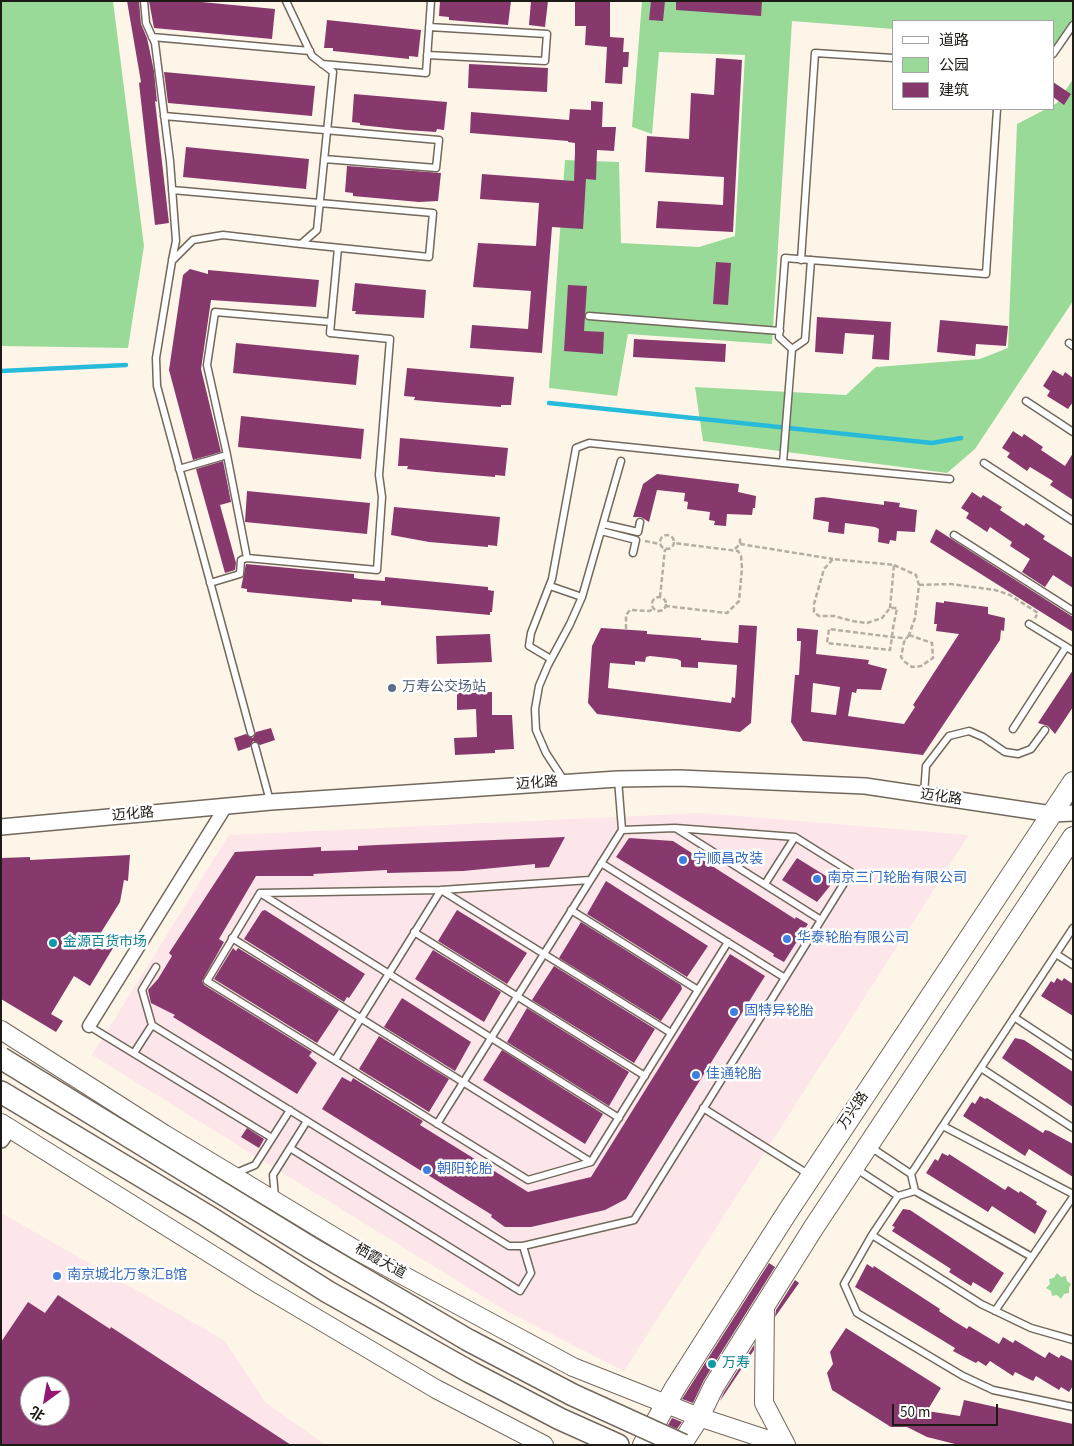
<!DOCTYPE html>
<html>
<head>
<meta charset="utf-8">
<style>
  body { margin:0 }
  #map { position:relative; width:1074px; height:1446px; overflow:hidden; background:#fef5e9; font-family:"Source Sans 3","Noto Sans SC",sans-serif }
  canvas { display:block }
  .frame { position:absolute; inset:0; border:2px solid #1e1a15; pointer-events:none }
  .legend { position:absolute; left:892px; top:20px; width:162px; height:90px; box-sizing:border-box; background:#fff; border:1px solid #a5a3a1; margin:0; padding:6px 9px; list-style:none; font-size:15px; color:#1e1a15 }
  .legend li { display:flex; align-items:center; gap:10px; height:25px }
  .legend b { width:25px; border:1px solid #a5a3a1 }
  .north { position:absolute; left:20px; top:1376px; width:50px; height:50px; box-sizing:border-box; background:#fff; border:1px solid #a5a3a1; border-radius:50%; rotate:212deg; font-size:14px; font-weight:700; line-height:20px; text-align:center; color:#1e1a15 }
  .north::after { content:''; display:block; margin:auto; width:18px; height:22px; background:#931773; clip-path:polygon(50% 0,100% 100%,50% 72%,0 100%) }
  .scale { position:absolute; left:892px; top:1404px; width:106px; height:22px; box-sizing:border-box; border:2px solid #1e1a15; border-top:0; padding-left:6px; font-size:15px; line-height:18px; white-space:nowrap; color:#1e1a15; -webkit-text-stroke:4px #fff; paint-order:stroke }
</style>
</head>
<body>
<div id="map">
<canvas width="1074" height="1446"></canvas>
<div class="frame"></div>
<ul class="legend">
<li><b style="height:6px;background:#fff"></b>道路</li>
<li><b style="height:14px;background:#99da99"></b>公园</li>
<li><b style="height:14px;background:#87396d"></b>建筑</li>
</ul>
<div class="north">北</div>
<div class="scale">50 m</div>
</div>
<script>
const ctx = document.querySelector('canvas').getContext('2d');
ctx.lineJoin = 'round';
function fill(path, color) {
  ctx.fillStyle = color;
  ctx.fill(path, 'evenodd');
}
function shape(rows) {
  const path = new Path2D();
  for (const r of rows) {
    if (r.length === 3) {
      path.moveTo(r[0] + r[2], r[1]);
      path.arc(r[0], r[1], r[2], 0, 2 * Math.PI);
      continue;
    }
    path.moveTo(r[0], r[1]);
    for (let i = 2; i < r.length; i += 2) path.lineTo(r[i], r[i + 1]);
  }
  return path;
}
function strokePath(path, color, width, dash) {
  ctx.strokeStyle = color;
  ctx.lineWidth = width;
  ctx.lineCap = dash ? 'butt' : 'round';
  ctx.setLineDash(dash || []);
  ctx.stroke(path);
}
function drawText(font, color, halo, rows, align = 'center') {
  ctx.font = font + ' "Source Sans 3","Noto Sans SC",sans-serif';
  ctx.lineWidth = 5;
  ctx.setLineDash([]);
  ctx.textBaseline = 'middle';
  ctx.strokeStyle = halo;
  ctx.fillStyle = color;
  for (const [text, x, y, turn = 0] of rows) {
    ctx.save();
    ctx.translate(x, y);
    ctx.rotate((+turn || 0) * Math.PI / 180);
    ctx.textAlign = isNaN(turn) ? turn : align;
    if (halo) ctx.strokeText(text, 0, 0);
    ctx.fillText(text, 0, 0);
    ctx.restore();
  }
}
const commercial = shape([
  [701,813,969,835,624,1371,506,1311,92,1055,229,835],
  [1,1213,224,1340,266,1403,326,1445,1,1445],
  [30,1386,60,1386,60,1416,30,1416]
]);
const green = shape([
  [1,1,113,1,144,246,128,348,1,346],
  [642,1,1073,1,1073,22,1053,55,1053,21,893,21,893,29,792,21,772,344,628,334,617,396,549,388,565,160,619,162,621,243,699,247,735,236,745,55,659,52,652,134,632,127],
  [1073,79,1073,301,975,449,947,473,703,441,695,387,846,395,876,367,980,359,1008,348,1017,124,1046,109,1053,109,1053,105,1057,103],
  [1057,1273,1061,1277,1066,1276,1067,1281,1071,1284,1069,1288,1069,1293,1064,1294,1061,1299,1057,1295,1052,1296,1051,1291,1046,1288,1050,1284,1049,1279,1054,1278]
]);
const stream = shape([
  [1,371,126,365],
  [549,403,932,443,961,438]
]);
const building = shape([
  [127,1,139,1,141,24,147,38,154,71,157,102,155,101,169,223,155,225,139,83,141,82],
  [149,1,191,1,275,9,272,39,154,28],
  [440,1,511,1,508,25,449,20,449,17,439,16],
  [531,1,548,1,545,27,529,25],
  [575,1,610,1,610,37,624,38,623,52,629,52,628,67,623,67,622,84,605,83,607,47,585,45,586,26,575,26],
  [651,1,665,1,663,21,649,20],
  [676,1,762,1,761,16,676,10],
  [327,20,421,30,418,57,409,56,409,59,333,51,333,48,324,48],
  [716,58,742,60,733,232,656,228,658,201,723,205,724,177,645,172,647,136,689,139,691,93,714,95],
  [469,64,548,68,547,92,468,88],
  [164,72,315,86,312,116,168,103],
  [1053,82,1071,94,1064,105,1053,97],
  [354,94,447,102,444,130,437,129,436,132,406,130,360,125,360,123,352,122],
  [591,101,603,102,602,127,616,127,614,151,597,150,596,180,586,179,583,229,552,227,542,353,470,348,472,325,528,329,531,291,473,287,478,243,536,246,539,203,480,199,482,174,574,181,575,152,575,143,568,142,568,141,470,133,471,112,569,120,570,109,591,110],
  [186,147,309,159,306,189,183,177],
  [347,166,441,173,438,201,419,202,353,196,353,193,345,192],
  [716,262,731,263,728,305,713,304],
  [190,269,208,274,208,270,319,280,316,307,211,300,201,369,221,452,193,460,169,370,183,275],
  [355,283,426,290,424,318,355,314,356,311,352,311],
  [568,285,587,286,584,331,604,332,603,354,564,351],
  [817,317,891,322,889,360,872,359,874,335,845,333,843,354,815,352],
  [940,320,1008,326,1006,346,976,344,975,356,937,352],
  [634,339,726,344,725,362,633,357],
  [236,343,359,355,356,385,233,373],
  [407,368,514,377,511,405,501,405,501,407,448,403,414,400,415,397,404,396],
  [1053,370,1063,376,1065,372,1073,378,1073,402,1068,409,1047,396,1050,391,1043,386],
  [241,416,364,429,361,459,238,447],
  [1013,431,1022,437,1024,434,1043,447,1041,450,1065,466,1073,453,1073,500,1050,485,1053,481,1030,467,1027,471,1007,457,1010,453,1002,448],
  [400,438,508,448,505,476,495,475,495,477,436,472,407,469,408,466,398,466],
  [223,461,231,502,220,505,236,563,235,570,225,573,196,469],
  [657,474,739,484,738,492,756,496,755,508,753,508,752,515,727,514,726,526,714,525,715,521,709,520,710,512,687,509,688,502,684,501,685,493,657,490,649,522,641,517,633,517,643,484],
  [247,491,370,503,367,534,245,522],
  [972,492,981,498,983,495,1002,507,1000,510,1024,526,1026,523,1045,536,1043,539,1073,558,1073,588,1053,575,1045,587,1022,572,1030,559,1010,546,1012,542,990,527,987,532,966,518,969,513,961,508],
  [823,497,884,505,884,501,900,503,899,507,917,510,915,532,897,531,896,541,890,540,889,544,878,542,879,529,875,527,845,523,844,534,828,532,829,522,813,519,815,498],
  [394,507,500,517,497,546,488,545,488,547,429,542,391,535],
  [936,529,1073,617,1073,632,930,542],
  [246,564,354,574,354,578,360,579,385,581,385,577,488,587,488,590,494,591,492,612,490,612,490,615,381,605,381,601,364,600,352,599,352,602,247,592,247,589,241,588],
  [944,601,988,607,988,614,1005,618,1004,631,1001,630,1000,640,923,755,803,741,791,722,795,675,799,675,801,641,797,641,797,628,818,630,816,654,869,660,868,664,887,669,881,690,857,689,856,693,852,692,848,716,904,724,915,707,913,705,959,634,936,631,937,624,934,624,936,602,944,603],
  [813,683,840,687,836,715,811,712],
  [739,625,757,626,751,723,740,732,597,714,588,703,592,646,601,628,647,631,647,634,701,638,701,640,738,643],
  [650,656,677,659,681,661,681,667,698,668,698,662,737,665,735,698,732,697,731,703,608,688,610,663,635,665,635,661,645,662,646,657],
  [490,634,492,662,437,664,436,636],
  [1073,670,1073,707,1055,734,1048,726,1038,723],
  [492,692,492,715,512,715,514,749,495,750,495,753,455,755,454,738,477,737,476,709,457,710,457,693],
  [271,728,275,740,260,745,253,741,250,747,238,751,234,738,246,734,253,738,256,732],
  [565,837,549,867,535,868,535,864,463,871,387,873,387,870,313,874,314,876,256,876,219,939,224,942,202,981,204,985,312,1052,309,1056,317,1063,297,1094,173,1017,175,1015,151,1003,148,990,158,979,172,956,169,953,235,852,321,847,321,851,358,850,358,846,377,845],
  [629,838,673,841,795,919,796,917,808,924,784,962,773,956,774,954,616,857],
  [130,855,128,881,124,880,120,902,97,939,113,948,90,986,74,976,51,1014,63,1021,56,1032,1,999,1,858,30,857,30,860],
  [797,858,834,881,817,902,782,880],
  [606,881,708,946,687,977,587,914],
  [265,910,365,974,349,998,347,997,344,1002,244,939,262,911],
  [457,910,527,953,507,984,438,941],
  [581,922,681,985,682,989,661,1021,559,958],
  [233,948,236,951,238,948,339,1010,317,1043,214,979],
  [433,950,501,992,484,1022,415,979],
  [730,954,765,976,626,1199,605,1210,531,1227,505,1227,491,1217,492,1215,322,1109,342,1077,351,1082,353,1078,423,1121,420,1125,528,1192,591,1177],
  [554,966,655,1029,634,1063,532,1000],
  [1057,978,1062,981,1064,978,1073,984,1073,1016,1041,996,1051,981,1054,983],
  [402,998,471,1042,455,1071,384,1027],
  [527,1008,629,1072,609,1106,507,1042],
  [379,1036,449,1079,429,1112,359,1069],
  [1015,1038,1024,1040,1073,1072,1073,1107,1002,1058],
  [502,1050,603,1114,585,1144,483,1080],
  [980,1096,985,1099,987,1098,1043,1133,1045,1130,1049,1131,1073,1144,1073,1177,1029,1149,1025,1156,963,1116,972,1102,975,1104],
  [247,1128,264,1139,259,1148,241,1137],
  [942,1153,948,1156,949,1154,1005,1190,1008,1186,1019,1193,1020,1191,1037,1202,1036,1204,1047,1211,1035,1234,992,1206,988,1212,926,1173,935,1159,938,1161],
  [903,1209,910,1210,925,1220,1004,1273,991,1293,973,1282,971,1286,949,1272,951,1269,892,1231,895,1227,892,1226],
  [769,1263,775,1267,704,1380,693,1403,682,1399],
  [867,1264,873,1268,874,1266,940,1309,939,1311,954,1321,967,1329,969,1326,999,1344,1003,1337,1013,1343,1015,1340,1045,1358,1049,1352,1059,1358,1061,1355,1073,1361,1073,1386,1069,1392,1061,1387,1059,1390,1036,1376,1033,1381,1015,1372,1013,1376,990,1361,986,1366,978,1361,976,1363,968,1359,953,1351,955,1348,855,1287],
  [795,1280,799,1283,775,1317,776,1310],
  [58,1295,110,1329,111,1327,291,1445,1,1445,1,1342,28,1302,45,1313],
  [30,1386,60,1386,60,1416,30,1416],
  [846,1328,941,1388,927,1411,960,1416,964,1400,1073,1424,1073,1445,959,1445,927,1437,907,1427,891,1427,832,1390,827,1373,833,1364,830,1352],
  [754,1345,754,1350,720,1401,724,1392],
  [672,1418,682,1422,677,1429,668,1425]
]);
const path = shape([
  [667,542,7],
  [645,541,660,544],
  [740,544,833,559],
  [735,549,740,544,740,536],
  [894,565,916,575,919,585,915,618,909,635],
  [919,585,951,584,995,590,1010,595,1038,613,1035,618],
  [660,597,665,549],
  [659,604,7],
  [665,606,727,613,739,601,742,568,741,556,738,551,674,543],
  [890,608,894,565,833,559,824,569,814,604,814,612,819,616,834,616,852,621,867,623,882,618,890,608,897,608,893,628,892,637,890,650,827,643,829,629,892,637,904,638,906,639],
  [626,629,626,615,630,610,649,611,654,609],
  [909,635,932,643,933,658,921,666,912,667,905,662,901,657,904,642,909,635]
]);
const service = shape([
  [144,1,146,23,155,43,170,161,176,241,172,260],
  [152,37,310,51],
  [1053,54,1073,25],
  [427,55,545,61,547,34,429,27],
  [322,64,426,73,431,1],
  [164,116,439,140,436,168,324,159],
  [172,190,433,213,429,257,301,244],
  [801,260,815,53,893,58],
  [589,316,780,331],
  [331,322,215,312,207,365,227,455,247,558,377,570,382,497,379,475,390,339,330,333,338,248],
  [1069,343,1073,346],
  [792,349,805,340,811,260],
  [1026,401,1073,432],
  [783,463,950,479],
  [984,463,1073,521],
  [179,469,227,455],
  [603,524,638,532,640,522],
  [601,531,636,540,633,553],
  [954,535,1073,611],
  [210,583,240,574,241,560,247,558],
  [550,586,582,597],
  [1029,624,1073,651],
  [551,659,529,646,531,633,552,579,576,448,589,443,783,463,792,349,779,337,785,258,986,274,997,109],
  [1013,729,1066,647],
  [251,733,157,386,156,358,172,261,193,240,223,235,301,244,317,230,333,72,312,56,286,1],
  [255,746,270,801],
  [565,782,546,753,536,730,535,709,539,686,548,665,570,624,582,597,621,461],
  [924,794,926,766,949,736,969,731,983,737,1005,752,1018,754,1031,749,1045,730],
  [677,829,821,920],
  [601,863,785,978],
  [590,880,441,890,260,893,619,1118],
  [765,884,795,837],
  [260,893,207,981,528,1180,591,1162],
  [571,910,698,990],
  [414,932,645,1076],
  [232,938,591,1162,728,942],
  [1056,954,1073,965],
  [1014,1017,1073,1056],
  [152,1025,142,990,156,967],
  [89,1026,272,1138],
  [134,1053,152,1025,509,1246,523,1246,634,1220,851,872,795,837,675,828,622,830],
  [335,1060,441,890,671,1033],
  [981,1068,1073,1128],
  [703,1108,808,1174],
  [437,1124,622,830,618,779],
  [943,1126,1073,1194],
  [869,1146,911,1174,1073,928],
  [290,1148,520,1291,531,1273,523,1246],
  [855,1168,898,1196,872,1235,981,1304,1031,1328,1073,1340],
  [236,1173,255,1165,290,1110],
  [915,1191,1032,1257],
  [898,1196,915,1191,911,1174],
  [275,1197,273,1175,307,1121],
  [872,1235,844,1284,857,1313,963,1376,993,1390,1073,1407],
  [995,1311,1073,1197]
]);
const minor = shape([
  [89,1026,226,806]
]);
const tertiary = shape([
  [1,827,271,802,618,779,679,778,865,786,1052,814,1073,813],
  [1,1140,9,1128]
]);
const secondary = shape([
  [1,1030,164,1134,356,1250,573,1367,699,1417,784,1445],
  [1,1123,262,1286,436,1389,544,1445],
  [765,1304,764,1403,786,1445]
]);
const primary = shape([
  [643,1445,675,1388,788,1211,1073,782],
  [681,1445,699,1417,714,1386,814,1227,1073,837]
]);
const trunk = shape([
  [1,1092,206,1215,328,1292,470,1372,560,1419,618,1445]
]);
const trunkBridge = shape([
  [1,1058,311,1248,468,1340,573,1395,683,1445]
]);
const markers = [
  [392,688,5,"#5c6f8a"],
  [683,860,5,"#3f7fe0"],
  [817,879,5,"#3f7fe0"],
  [787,939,5,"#3f7fe0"],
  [53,943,5,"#0f9aa8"],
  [734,1012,5,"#3f7fe0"],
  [696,1075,5,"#3f7fe0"],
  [427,1170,5,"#3f7fe0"],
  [57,1276,5,"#3f7fe0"],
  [712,1364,5,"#0f9aa8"]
];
const serviceNames = [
  ["万寿公交场站",402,688]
];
const streetNames = [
  ["迈化路",537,784,-4],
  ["迈化路",941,798,8],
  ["迈化路",133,815,-5],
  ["万兴路",854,1111,-56],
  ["栖霞大道",380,1262,29]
];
const shopNames = [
  ["宁顺昌改装",693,860],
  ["南京三门轮胎有限公司",827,879],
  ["华泰轮胎有限公司",797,939],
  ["固特异轮胎",744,1012],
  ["佳通轮胎",706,1075],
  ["朝阳轮胎",437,1170],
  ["南京城北万象汇B馆",67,1276]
];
const cultureNames = [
  ["金源百货市场",63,943],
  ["万寿",722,1364]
];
fill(commercial, '#fce6e9');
fill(green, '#99da99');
strokePath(stream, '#27bbdb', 4.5);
fill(building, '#87396d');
strokePath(service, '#72685c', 9);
strokePath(minor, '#72685c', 15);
strokePath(tertiary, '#72685c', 18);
strokePath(secondary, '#72685c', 20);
strokePath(primary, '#72685c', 22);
strokePath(trunk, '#72685c', 24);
strokePath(path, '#b6aea5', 2.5, [5, 2.5]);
strokePath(service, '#fff', 6);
strokePath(minor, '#fff', 12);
strokePath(tertiary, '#fff', 15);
strokePath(secondary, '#fff', 18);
strokePath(primary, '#fff', 20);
strokePath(trunk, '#fff', 21);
strokePath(trunkBridge, '#72685c', 24, []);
strokePath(trunkBridge, '#fff', 21);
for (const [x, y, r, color] of markers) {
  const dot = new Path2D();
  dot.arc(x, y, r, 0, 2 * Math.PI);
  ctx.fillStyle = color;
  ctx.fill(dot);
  strokePath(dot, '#fff', 2);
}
drawText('14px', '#4e5e75', '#fff', serviceNames, 'left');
drawText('14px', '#1e1a15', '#fff', streetNames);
drawText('14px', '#366cbe', '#fff', shopNames, 'left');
drawText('14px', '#0d838f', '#fff', cultureNames, 'left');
</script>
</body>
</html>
